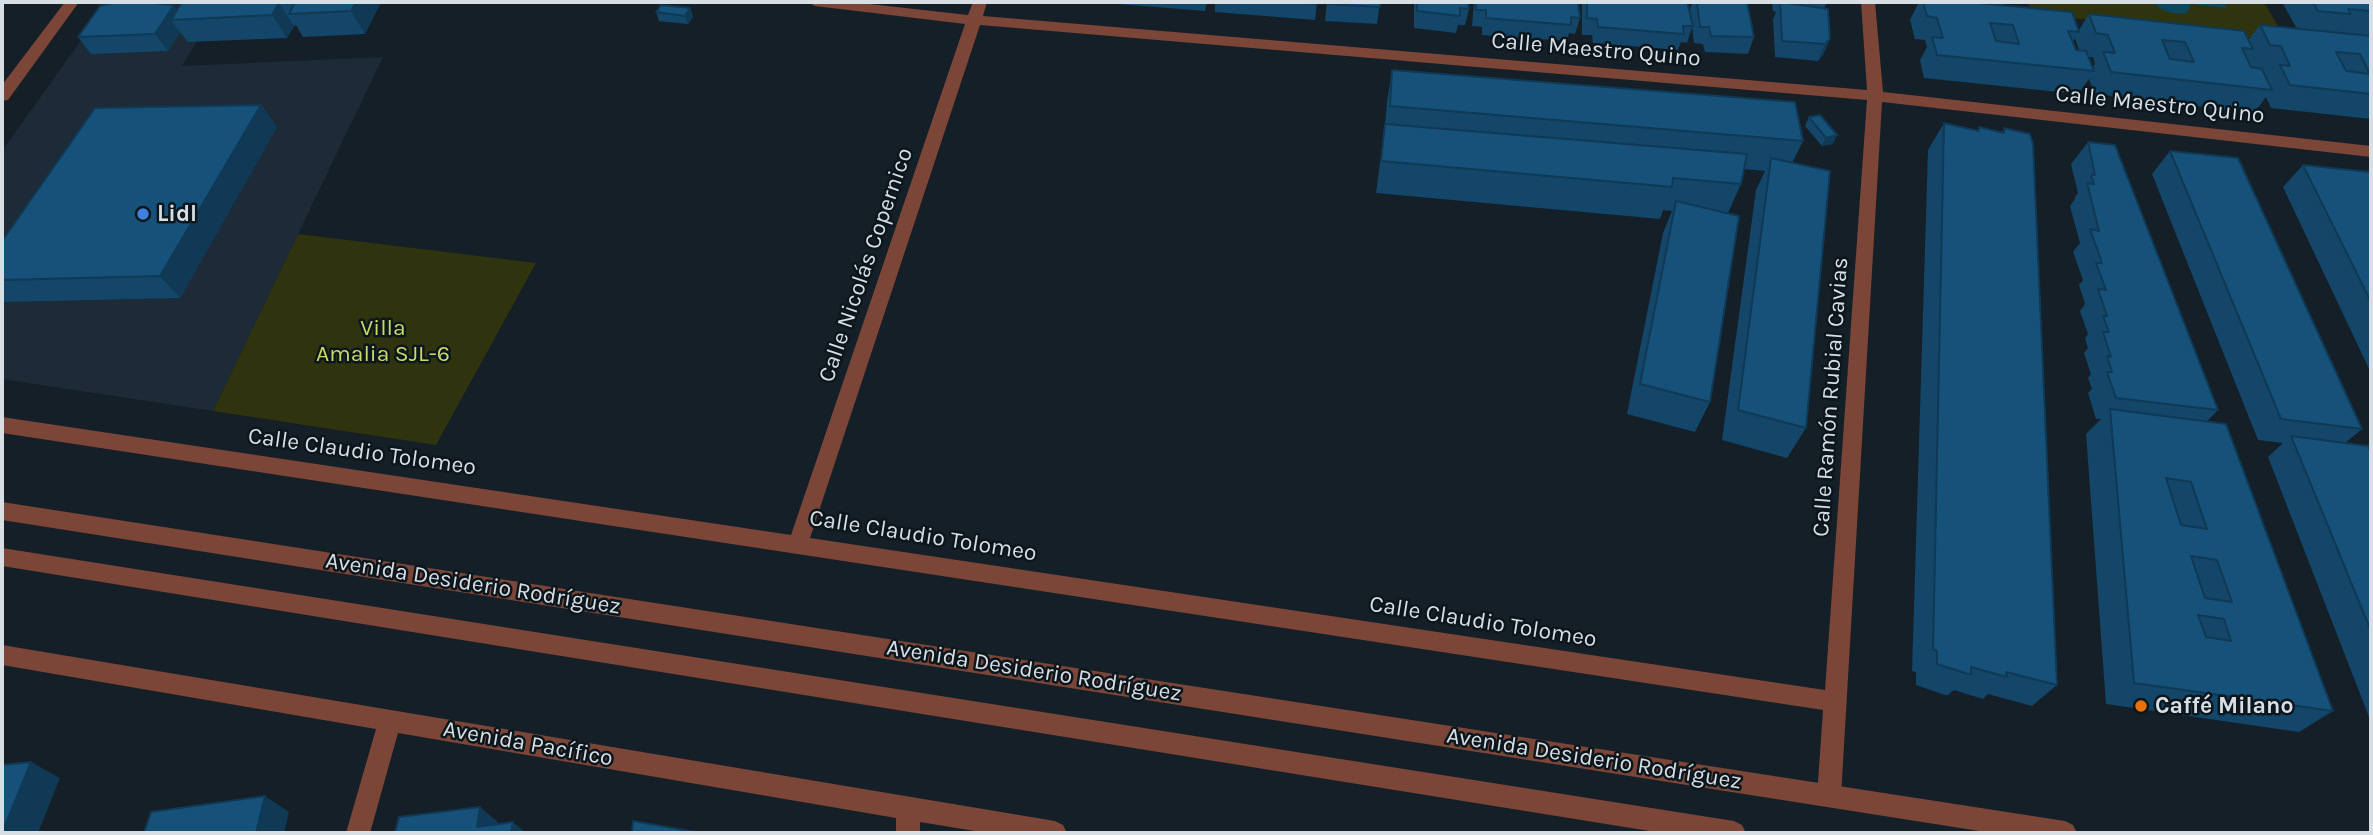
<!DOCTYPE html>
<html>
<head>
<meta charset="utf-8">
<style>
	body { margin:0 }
	#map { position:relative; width:2373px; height:835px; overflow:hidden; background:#151f27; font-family:Karla,sans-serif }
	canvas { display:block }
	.frame { position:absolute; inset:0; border:4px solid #d8dfe4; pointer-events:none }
</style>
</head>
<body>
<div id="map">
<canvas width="2373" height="835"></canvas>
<div class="frame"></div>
</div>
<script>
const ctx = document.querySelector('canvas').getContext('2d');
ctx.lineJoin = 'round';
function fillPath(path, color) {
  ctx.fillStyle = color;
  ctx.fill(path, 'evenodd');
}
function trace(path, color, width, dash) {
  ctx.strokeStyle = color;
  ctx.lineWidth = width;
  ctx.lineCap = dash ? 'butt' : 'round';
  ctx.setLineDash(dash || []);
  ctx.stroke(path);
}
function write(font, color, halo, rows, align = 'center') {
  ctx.font = font + ' Karla,sans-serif';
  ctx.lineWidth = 5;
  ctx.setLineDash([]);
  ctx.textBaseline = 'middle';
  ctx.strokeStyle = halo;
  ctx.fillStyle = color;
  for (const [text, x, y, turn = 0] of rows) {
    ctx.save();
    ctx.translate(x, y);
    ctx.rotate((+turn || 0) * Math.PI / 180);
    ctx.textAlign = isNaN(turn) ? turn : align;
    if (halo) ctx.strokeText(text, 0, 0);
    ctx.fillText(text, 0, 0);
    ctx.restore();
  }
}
const built = new Path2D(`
	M 152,2 L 221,2 L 182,66 L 383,57 L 213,411 L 2,379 L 2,151 L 95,21 L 120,9 Z`);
const green = new Path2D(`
	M 2027,2 L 2264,2 L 2282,33 L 2274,40 L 2034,14 Z
	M 298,234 L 536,263 L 436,445 L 213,411 Z`);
const water = new Path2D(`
	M 2153,2 L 2224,2 L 2227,8 L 2191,4 L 2187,13 C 2175,15 2161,12 2153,2 Z`);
const minor = new Path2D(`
	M 65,2 L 79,2 L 8,100 L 2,101 L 2,85 Z
	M 808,2 L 852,2 L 968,15 L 973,2 L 987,2 L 983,16 L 1867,90 L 1861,2 L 1875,2 L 1883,92 L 2371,146 L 2371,157 L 1882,102 L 1841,796 L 1837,804 L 1829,807 L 1821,804 L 1817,796 L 1823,710 L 2,433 L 2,417 L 791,535 L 965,24 L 815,6 ZM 980,25 L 1867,100 L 1825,690 L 810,538 Z
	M 2,645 L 1055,821 L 1063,825 L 1067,833 L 987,833 L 920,822 L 920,833 L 896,833 L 896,818 L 398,733 L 370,833 L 346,833 L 376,729 L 2,665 Z`);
const tertiary = new Path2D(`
	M 2,502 L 2065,821 L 2073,825 L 2077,833 L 1992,833 L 2,520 Z
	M 2,548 L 1734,821 L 1742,825 L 1746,833 L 1662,833 L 2,566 Z`);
const wall = new Path2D(`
	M 182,2 L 381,2 L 365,34 L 303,37 L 296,25 L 294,26 L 287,38 L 188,42 L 180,32 L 168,51 L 91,54 L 78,37 L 177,10 Z
	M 1106,2 L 1207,2 L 1205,11 L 1106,3 Z
	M 1215,2 L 1317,2 L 1315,20 L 1215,12 Z
	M 1327,2 L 1380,2 L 1377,24 L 1325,21 Z
	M 1414,2 L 1468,2 L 1469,9 L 1465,25 L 1458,25 L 1456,33 L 1414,28 Z
	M 1474,2 L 1578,2 L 1580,18 L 1575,34 L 1569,33 L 1567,41 L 1482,35 L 1482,27 L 1472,26 Z
	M 1582,2 L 1687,2 L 1692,22 L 1690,8 L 1693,2 L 1747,2 L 1754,37 L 1748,54 L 1705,52 L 1703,44 L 1694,43 L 1692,27 L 1687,43 L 1681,42 L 1678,50 L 1593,43 L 1592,35 L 1582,35 Z
	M 1772,2 L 1827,2 L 1824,8 L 1830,39 L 1823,55 L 1818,61 L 1775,57 L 1773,19 L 1776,12 L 1773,11 Z
	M 1919,2 L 1968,2 L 1984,3 L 1974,2 L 2006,2 L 2004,5 L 2079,30 L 2089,14 L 2248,40 L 2260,25 L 2297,29 L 2282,2 L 2371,2 L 2371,119 L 2271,108 L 2266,97 L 2254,113 L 2095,94 L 2089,79 L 2078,94 L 1924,78 L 1920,60 L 1927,47 L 1925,40 L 1915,39 L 1910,20 ZM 2336,32 L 2361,35 L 2336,33 ZM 2075,38 L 2079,50 L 2076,50 L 2073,42 ZM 2088,57 L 2093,57 L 2095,64 L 2092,68 Z
	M 690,8 L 693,17 L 688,24 L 659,21 L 656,12 Z
	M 1392,70 L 1803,141 L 1792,163 L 1806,428 L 1787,458 L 1722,440 L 1756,190 L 1765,171 L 1744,169 L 1741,184 L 1728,213 L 1710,402 L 1695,432 L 1627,414 L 1663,233 L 1672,211 L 1663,210 L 1660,219 L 1376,193 L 1385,125 L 1387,102 Z
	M 261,105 L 277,127 L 180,298 L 2,302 L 2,241 Z
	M 1809,117 L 1833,144 L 1822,146 L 1805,126 Z
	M 1944,123 L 1977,131 L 1979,127 L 2002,132 L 2004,128 L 2057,685 L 2032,706 L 1988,694 L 1983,699 L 1954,690 L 1948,695 L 1945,695 L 1916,685 L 1916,672 L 1912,671 L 1928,150 Z
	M 2088,142 L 2218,410 L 2207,421 L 2333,711 L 2299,732 L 2106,704 L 2086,434 L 2101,419 L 2096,419 L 2088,393 L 2092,389 L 2088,378 L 2091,374 L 2084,353 L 2088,348 L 2085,338 L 2088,334 L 2080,311 L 2085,304 L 2079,285 L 2083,280 L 2073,252 L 2080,243 L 2070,206 L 2075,199 L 2075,197 L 2078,193 L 2071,164 Z
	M 2170,151 L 2362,429 L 2345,443 L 2371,453 L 2371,722 L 2268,457 L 2283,443 L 2258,440 L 2152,174 Z
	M 2303,165 L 2371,174 L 2371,373 L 2283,187 Z`);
const shadedWall = new Path2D(`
	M 356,2 L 381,2 L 365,34 L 351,11 Z
	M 279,3 L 294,26 L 287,38 L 272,15 Z
	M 174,5 L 184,19 L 171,20 L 180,32 L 168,51 L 155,34 Z
	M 690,8 L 693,17 L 688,24 L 685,16 Z
	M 1830,39 L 1823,55 L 1818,61 L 1825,44 Z
	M 261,105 L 277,127 L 180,298 L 160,276 Z
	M 1837,135 L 1833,144 L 1822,146 L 1826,138 Z
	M 31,762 L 60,778 L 38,833 L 2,833 Z
	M 265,796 L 289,812 L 284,833 L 256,833 Z
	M 480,807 L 498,822 L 496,833 L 477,827 Z
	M 513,822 L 526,833 L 511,833 Z`);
const building = new Path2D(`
	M 117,2 L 142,2 L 174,5 L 155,34 L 78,37 L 100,6 Z
	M 182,2 L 356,2 L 351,11 L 289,14 L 295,2 L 279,3 L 272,15 L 171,20 Z
	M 1293,2 L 1317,2 L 1317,4 Z
	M 1327,2 L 1380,2 L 1380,7 L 1327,4 Z
	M 1417,2 L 1468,2 L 1469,9 L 1460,8 L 1460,16 L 1417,11 Z
	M 1476,2 L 1578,2 L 1580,18 L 1571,17 L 1571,25 L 1486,18 L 1486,10 L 1476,10 Z
	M 1587,2 L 1687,2 L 1693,26 L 1683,26 L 1684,34 L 1598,27 L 1597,19 L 1587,18 Z
	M 1697,2 L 1747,2 L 1754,37 L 1711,36 L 1709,27 L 1700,27 Z
	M 1780,2 L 1828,9 L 1830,39 L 1825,44 L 1782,41 Z
	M 1923,2 L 1968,2 L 2072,12 L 2079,32 L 2068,31 L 2076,50 L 2086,51 L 2094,71 L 1937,55 L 1932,37 L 1943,38 L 1937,18 L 1927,16 ZM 1990,23 L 2013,25 L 2019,44 L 1996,41 Z
	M 2313,2 L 2371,2 L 2371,11 L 2348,9 L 2351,14 L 2318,11 Z
	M 661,5 L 690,8 L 685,16 L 656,12 Z
	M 2089,14 L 2244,31 L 2253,49 L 2242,48 L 2251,67 L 2262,69 L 2272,90 L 2111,72 L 2103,52 L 2115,53 L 2108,35 L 2096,33 ZM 2162,40 L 2185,42 L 2194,62 L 2170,59 Z
	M 2260,25 L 2371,36 L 2371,94 L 2290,85 L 2280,65 L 2290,66 L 2281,46 L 2270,45 ZM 2336,52 L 2360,54 L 2370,74 L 2346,71 Z
	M 1392,70 L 1795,102 L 1803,141 L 1390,106 Z
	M 261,105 L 160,276 L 2,280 L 2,241 L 95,108 Z
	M 1820,115 L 1837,135 L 1826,138 L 1809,117 Z
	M 1944,123 L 1979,131 L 1979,127 L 2004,133 L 2004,128 L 2030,134 L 2033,144 L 2057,685 L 2006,672 L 2007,677 L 1971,667 L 1971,674 L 1968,674 L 1937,664 L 1937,651 L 1933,649 Z
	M 1385,124 L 1747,154 L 1741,184 L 1673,178 L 1672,187 L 1381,161 Z
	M 2088,142 L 2115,145 L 2218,410 L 2116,398 L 2107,372 L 2112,372 L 2107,356 L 2111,357 L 2103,332 L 2109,332 L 2103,316 L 2107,316 L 2098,289 L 2106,290 L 2096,263 L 2102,263 L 2090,229 L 2099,231 L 2087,183 L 2094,184 L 2091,175 L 2095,175 Z
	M 2170,151 L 2238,158 L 2362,429 L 2281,419 Z
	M 1771,158 L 1830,171 L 1806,428 L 1738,410 Z
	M 2303,165 L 2370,172 L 2371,174 L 2371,302 Z
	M 1676,201 L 1739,216 L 1710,402 L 1640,384 Z
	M 2110,409 L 2226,424 L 2333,711 L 2134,683 ZM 2166,478 L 2191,482 L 2207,529 L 2181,525 ZM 2191,556 L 2217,560 L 2232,602 L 2205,598 ZM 2198,615 L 2224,619 L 2231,641 L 2206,637 Z
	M 2291,436 L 2368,446 L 2371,453 L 2371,631 Z
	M 31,762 L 2,833 L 2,765 Z
	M 265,796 L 256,833 L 259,833 L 144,833 L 151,812 Z
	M 480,807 L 477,827 L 513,822 L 511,833 L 395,833 L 399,817 Z
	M 633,821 L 701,833 L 632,833 Z`);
const markers = [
	[143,214,7,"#3f7fe0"],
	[2141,706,7,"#e8710a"]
];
const streetNames = [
	["Calle Maestro Quino",1596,50,5],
	["Calle Maestro Quino",2160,105,6],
	["Calle Nicolás Copernico",866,265,-71],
	["Calle Ramón Rubial Cavias",1831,397,-86],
	["Calle Claudio Tolomeo",362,452,8],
	["Calle Claudio Tolomeo",923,536,9],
	["Avenida Desiderio Rodríguez",473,584,9],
	["Calle Claudio Tolomeo",1483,622,9],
	["Avenida Desiderio Rodríguez",1034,671,9],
	["Avenida Pacífico",528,744,10],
	["Avenida Desiderio Rodríguez",1594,759,9]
];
const poiNames = [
	["Lidl",157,214],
	["Caffé Milano",2155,706]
];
const parkNames = [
	["Villa",383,328],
	["Amalia SJL-6",383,354]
];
fillPath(built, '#1c2b37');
fillPath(green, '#2f330e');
fillPath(water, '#0c465c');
fillPath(minor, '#7b4538');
fillPath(tertiary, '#7b4538');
fillPath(wall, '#134669');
fillPath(shadedWall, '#0f3955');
fillPath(building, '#16517a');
trace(building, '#0f3955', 2);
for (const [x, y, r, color] of markers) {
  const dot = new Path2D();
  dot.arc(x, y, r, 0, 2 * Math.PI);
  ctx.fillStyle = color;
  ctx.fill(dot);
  trace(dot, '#0c161d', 2.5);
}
write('23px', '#d8dfe4', '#0c161d', streetNames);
write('bold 23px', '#d8dfe4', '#0c161d', poiNames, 'left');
write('23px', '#cbda65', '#0c161d', parkNames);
</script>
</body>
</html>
